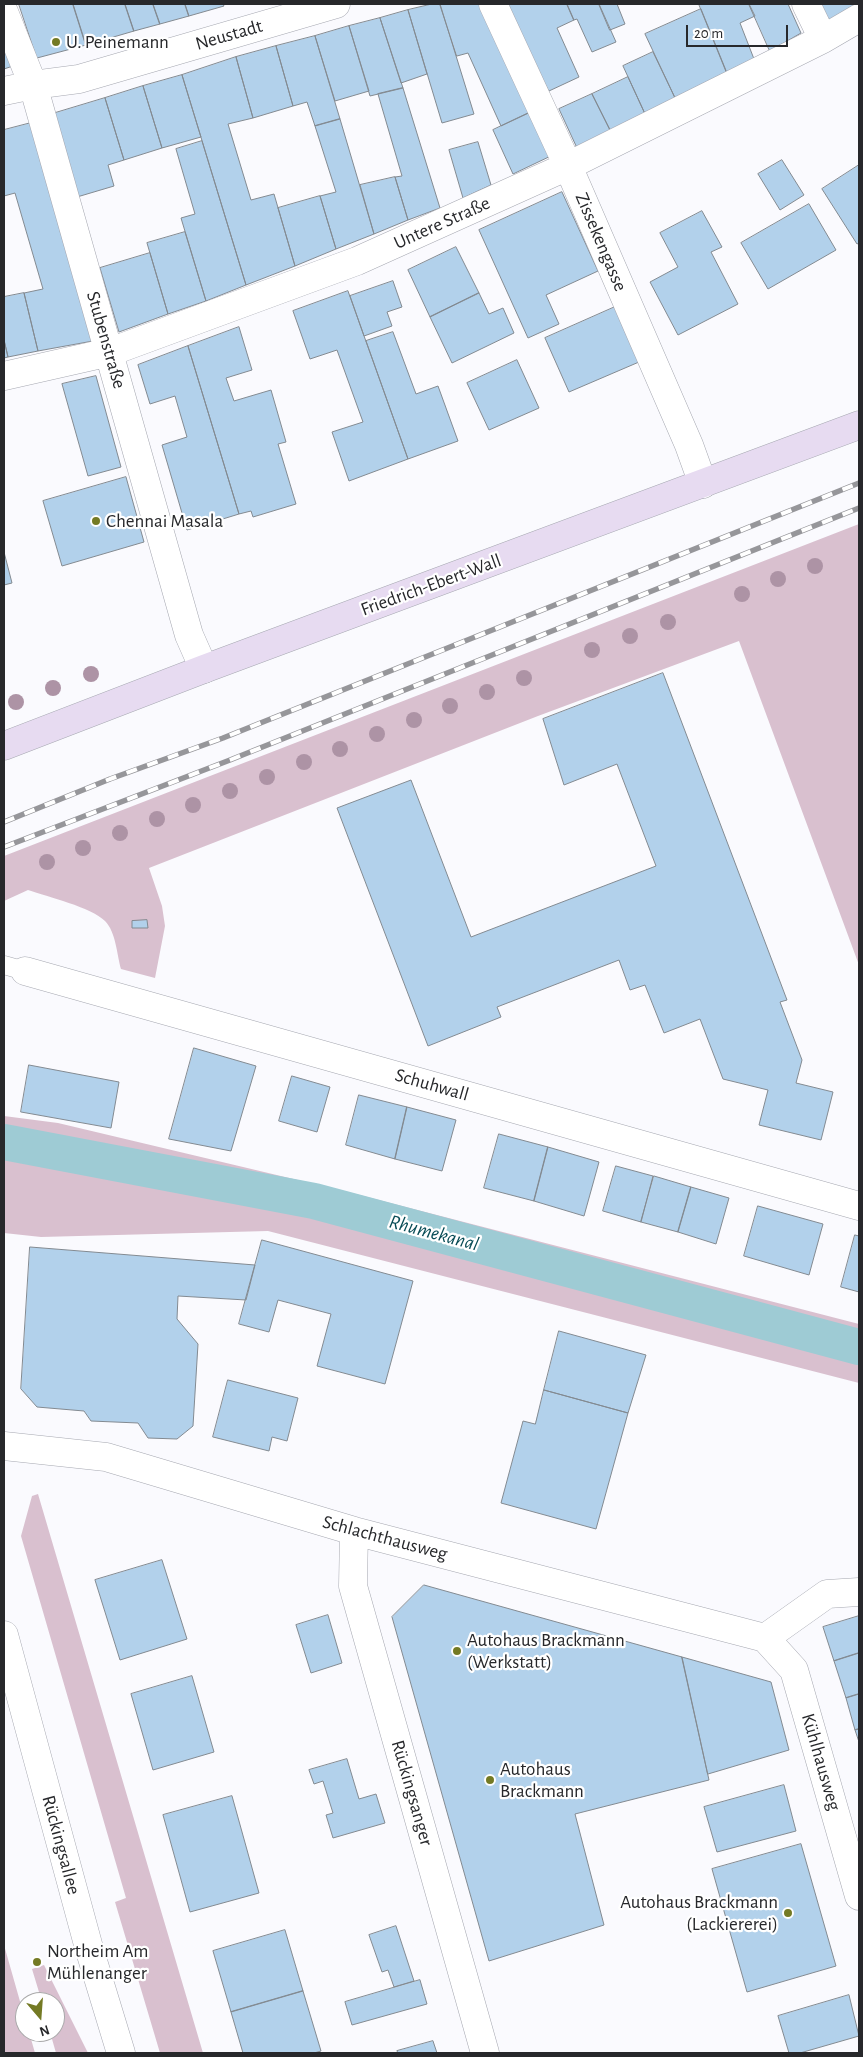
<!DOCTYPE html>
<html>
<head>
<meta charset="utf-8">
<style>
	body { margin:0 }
	#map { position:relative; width:863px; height:2057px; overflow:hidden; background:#fafafe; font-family:"Alegreya Sans",sans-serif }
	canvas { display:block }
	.frame { position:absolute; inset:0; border:5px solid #27282b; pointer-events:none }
	.north { position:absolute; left:15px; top:1992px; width:50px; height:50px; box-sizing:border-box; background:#fff; border:1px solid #a9a9aa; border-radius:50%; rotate:162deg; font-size:14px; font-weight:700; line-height:20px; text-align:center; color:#27282b }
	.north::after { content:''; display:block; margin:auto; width:18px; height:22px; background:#747a24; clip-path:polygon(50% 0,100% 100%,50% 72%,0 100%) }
	.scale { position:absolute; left:686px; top:25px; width:102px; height:22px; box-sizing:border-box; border:2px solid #27282b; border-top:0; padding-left:6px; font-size:15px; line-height:18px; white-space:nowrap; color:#27282b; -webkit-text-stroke:4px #fff; paint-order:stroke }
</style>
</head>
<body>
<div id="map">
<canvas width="863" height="2057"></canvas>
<div class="frame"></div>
<div class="north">N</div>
<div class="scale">20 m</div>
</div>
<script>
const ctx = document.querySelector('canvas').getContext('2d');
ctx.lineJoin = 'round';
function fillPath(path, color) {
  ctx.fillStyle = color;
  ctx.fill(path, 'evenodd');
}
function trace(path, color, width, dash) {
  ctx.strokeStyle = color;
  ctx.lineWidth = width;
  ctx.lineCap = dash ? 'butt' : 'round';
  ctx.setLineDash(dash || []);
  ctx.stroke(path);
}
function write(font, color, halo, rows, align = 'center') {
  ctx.font = font + ' "Alegreya Sans",sans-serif';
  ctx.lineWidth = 4.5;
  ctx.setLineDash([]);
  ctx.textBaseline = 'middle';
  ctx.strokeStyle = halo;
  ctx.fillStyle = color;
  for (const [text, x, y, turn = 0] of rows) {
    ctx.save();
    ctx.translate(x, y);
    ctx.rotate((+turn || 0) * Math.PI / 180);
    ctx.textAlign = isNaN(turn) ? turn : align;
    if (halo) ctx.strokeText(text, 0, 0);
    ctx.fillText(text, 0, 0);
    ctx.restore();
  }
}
const green = new Path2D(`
	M 859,524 L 859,965 L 739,641 L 538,716 L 149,868 L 162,906 L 165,926 L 155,978 L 121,969 C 117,955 116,932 105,921 C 91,907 48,897 28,890 L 4,901 L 4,856 Z
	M 4,1116 L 58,1123 L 344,1191 L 859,1324 L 859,1383 L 268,1231 L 41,1237 L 4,1233 Z
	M 38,1494 L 203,2053 L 160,2053 L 115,1902 L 126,1898 L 21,1536 L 32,1496 Z
	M 4,1945 L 25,2019 L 25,2032 L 29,2032 L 35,2053 L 4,2053 Z
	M 44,1965 L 88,2053 L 56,2053 L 50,2032 L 55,2032 L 55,2002 L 42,2002 L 32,1969 Z`);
const canal = new Path2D(`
	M 4,1142 L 314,1201 L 859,1347`);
const building = new Path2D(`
	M 19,4 L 73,4 L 86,45 L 37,58 Z
	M 73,4 L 125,4 L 134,31 L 86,45 Z
	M 125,4 L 153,4 L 160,24 L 134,31 Z
	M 153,4 L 185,4 L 189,16 L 160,24 Z
	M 185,4 L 223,4 L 224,6 L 189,16 Z
	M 432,4 L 440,4 L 474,114 L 442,123 L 408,10 Z
	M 440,4 L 486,4 L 535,110 L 501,126 L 468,53 L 457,56 Z
	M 507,4 L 567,4 L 574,20 L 557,28 L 579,77 L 549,91 Z
	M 567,4 L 599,4 L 616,42 L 592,52 L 577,19 L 574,20 Z
	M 599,4 L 617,4 L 625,24 L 610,30 Z
	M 699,4 L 749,4 L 755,16 L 740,23 L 754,59 L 727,73 Z
	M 749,4 L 788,4 L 801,33 L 770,51 Z
	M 817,4 L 859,4 L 859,5 L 827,25 Z
	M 701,9 L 727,73 L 676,100 L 645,34 Z
	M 408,10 L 427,74 L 401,83 L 380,18 Z
	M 380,18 L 403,88 L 370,96 L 349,26 Z
	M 349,26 L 369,91 L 335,101 L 315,36 Z
	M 315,36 L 340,119 L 315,126 L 307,102 L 293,106 L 276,46 Z
	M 4,42 L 13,66 L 4,69 Z
	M 276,46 L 293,106 L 253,118 L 236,57 Z
	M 653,52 L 676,100 L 646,116 L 623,66 Z
	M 236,57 L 253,118 L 228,124 L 251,200 L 274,194 L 295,266 L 246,285 L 182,75 Z
	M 182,75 L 201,137 L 162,148 L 143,86 Z
	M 628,77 L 646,116 L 611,132 L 592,94 Z
	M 143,86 L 162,148 L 124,160 L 105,98 Z
	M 403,88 L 440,208 L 408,220 L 395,177 L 402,176 L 378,94 Z
	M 592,94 L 611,132 L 577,148 L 559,109 Z
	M 105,98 L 124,160 L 108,165 L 114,186 L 77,197 L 52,114 Z
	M 535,110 L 555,154 L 513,174 L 493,130 Z
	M 340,119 L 374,234 L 336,249 L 320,196 L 336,192 L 315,126 Z
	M 31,123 L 93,341 L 38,351 L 24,293 L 43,289 L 15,193 L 4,196 L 4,130 Z
	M 202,141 L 246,285 L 206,301 L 181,218 L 195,214 L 176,149 Z
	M 478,142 L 491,185 L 463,198 L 449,150 Z
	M 782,160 L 804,195 L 780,210 L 758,174 Z
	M 859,165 L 859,243 L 857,244 L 822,189 Z
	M 395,177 L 408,220 L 374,234 L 360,185 Z
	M 562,192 L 598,271 L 546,295 L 559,324 L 528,338 L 479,230 Z
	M 320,196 L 336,249 L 295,266 L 278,208 Z
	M 809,204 L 836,250 L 768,289 L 741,243 Z
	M 702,211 L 722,247 L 711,252 L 738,304 L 678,335 L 650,282 L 678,267 L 660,233 Z
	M 185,232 L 206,301 L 168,314 L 147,243 Z
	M 456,247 L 479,293 L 430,317 L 408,270 Z
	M 150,253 L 168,314 L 119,332 L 100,268 Z
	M 393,281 L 402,307 L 387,312 L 392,326 L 364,336 L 350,296 Z
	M 348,291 L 408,459 L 349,481 L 332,432 L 363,422 L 337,350 L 310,359 L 293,311 Z
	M 24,293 L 38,351 L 8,357 L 4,340 L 4,297 Z
	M 479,293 L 489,314 L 503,308 L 514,333 L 452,363 L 430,317 Z
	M 615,307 L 639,362 L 569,392 L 545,338 Z
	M 239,327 L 252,370 L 226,378 L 234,401 L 271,390 L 286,442 L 278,444 L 296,504 L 253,517 L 251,511 L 239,514 L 188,346 Z
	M 393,332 L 416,394 L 438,386 L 458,441 L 408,459 L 366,341 Z
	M 4,340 L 8,357 L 4,358 Z
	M 188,346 L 239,514 L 187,530 L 162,445 L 187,437 L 175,396 L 150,404 L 138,365 Z
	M 517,360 L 539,408 L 489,430 L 467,383 Z
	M 96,376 L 121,467 L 88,476 L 62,384 Z
	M 126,477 L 144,542 L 62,566 L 43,501 Z
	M 4,552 L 12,583 L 4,585 Z
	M 663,673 L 787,1000 L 780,1002 L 802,1060 L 796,1083 L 833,1092 L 821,1140 L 759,1125 L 768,1090 L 723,1079 L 700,1019 L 664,1033 L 645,985 L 630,990 L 619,960 L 497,1007 L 501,1017 L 428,1046 L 337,808 L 411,780 L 471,937 L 656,866 L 617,764 L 564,785 L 543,719 Z
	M 147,920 L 148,928 L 132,928 L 132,921 Z
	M 194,1048 L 256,1066 L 231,1151 L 169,1139 Z
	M 29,1065 L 119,1082 L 111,1128 L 21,1112 Z
	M 292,1076 L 330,1087 L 317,1132 L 279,1121 Z
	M 359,1095 L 407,1107 L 395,1159 L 346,1145 Z
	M 407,1107 L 456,1120 L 442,1171 L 395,1159 Z
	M 499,1134 L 548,1147 L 534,1201 L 484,1188 Z
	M 548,1147 L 599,1162 L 584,1216 L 534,1201 Z
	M 616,1166 L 653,1176 L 641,1222 L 603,1211 Z
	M 654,1176 L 691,1187 L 678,1232 L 641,1222 Z
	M 691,1187 L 729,1198 L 716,1244 L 678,1232 Z
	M 758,1206 L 823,1224 L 809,1275 L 744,1256 Z
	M 855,1235 L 859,1236 L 859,1292 L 841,1287 Z
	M 262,1240 L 413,1281 L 385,1384 L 317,1366 L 331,1314 L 278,1300 L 269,1332 L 239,1324 Z
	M 30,1247 L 255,1265 L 246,1300 L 178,1296 L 177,1319 L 198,1344 L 193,1426 L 177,1439 L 148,1438 L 138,1423 L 91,1421 L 84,1411 L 37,1407 L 21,1389 Z
	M 559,1331 L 646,1355 L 628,1413 L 544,1390 Z
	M 228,1380 L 298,1398 L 287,1441 L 272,1437 L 269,1451 L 213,1437 Z
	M 544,1390 L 628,1413 L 596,1529 L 501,1503 L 523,1421 L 535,1424 Z
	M 162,1560 L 187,1639 L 120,1660 L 95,1580 Z
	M 424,1585 L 682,1657 L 709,1780 L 575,1814 L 604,1925 L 489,1961 L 392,1617 Z
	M 328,1615 L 342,1663 L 311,1673 L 296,1625 Z
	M 859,1616 L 859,1653 L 834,1661 L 823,1627 Z
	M 859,1653 L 859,1694 L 846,1698 L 834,1661 Z
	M 682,1657 L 771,1682 L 789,1750 L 708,1774 Z
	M 192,1676 L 214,1752 L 153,1770 L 131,1694 Z
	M 859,1694 L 859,1729 L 855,1730 L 846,1698 Z
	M 859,1729 L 859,1742 L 855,1730 Z
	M 347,1759 L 359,1799 L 376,1794 L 385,1823 L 333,1838 L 326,1815 L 333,1813 L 323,1781 L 314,1784 L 309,1770 Z
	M 784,1785 L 796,1831 L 717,1852 L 704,1807 Z
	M 232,1796 L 259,1893 L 190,1912 L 163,1815 Z
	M 801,1844 L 836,1966 L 747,1992 L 712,1869 Z
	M 396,1926 L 414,1981 L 394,1987 L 388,1970 L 382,1972 L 369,1935 Z
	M 285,1930 L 303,1991 L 231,2012 L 213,1951 Z
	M 420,1980 L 427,2004 L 352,2025 L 345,2002 Z
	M 303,1991 L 321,2051 L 314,2053 L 243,2053 L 231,2012 Z
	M 849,1995 L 859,2036 L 800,2053 L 789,2053 L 778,2016 Z
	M 433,2041 L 437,2053 L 398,2053 L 397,2051 Z`);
const service = new Path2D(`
	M 4,965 L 25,971`);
const minor = new Path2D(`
	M 493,4 L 568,166 L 689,445 L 703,484
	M 806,4 L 823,39
	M 4,12 L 33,85 L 189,635 L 204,669
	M 4,91 L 33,85 L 79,79 L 336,4
	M 4,376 L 110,352 L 357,261 L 568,166 L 823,39 L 859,18
	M 25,971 C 304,1047 581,1129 859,1206
	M 4,1446 L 106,1457 L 354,1531 L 765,1638
	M 354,1531 L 353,1586 L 485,2053
	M 765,1638 L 794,1670 L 859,1896
	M 765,1638 L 827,1594 L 859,1592`);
const tertiary = new Path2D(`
	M 4,1635 L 89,1948 L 121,2053`);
const secondary = new Path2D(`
	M 4,746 L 204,669 L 859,425`);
const rail = new Path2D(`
	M 4,822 L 110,779 L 223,738 L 859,483
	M 4,847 L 230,760 L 859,508`);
const trees = [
	[815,566],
	[778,579],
	[742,594],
	[668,622],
	[630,636],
	[592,650],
	[91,674],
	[524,678],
	[53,688],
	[487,692],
	[16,702],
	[450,706],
	[414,720],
	[377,734],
	[340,749],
	[304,762],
	[267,777],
	[230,791],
	[193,805],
	[157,819],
	[120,833],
	[83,848],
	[47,862]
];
const markers = [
	[56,42,5,"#747a24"],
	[96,521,5,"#747a24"],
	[457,1651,5,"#747a24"],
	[490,1780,5,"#747a24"],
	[788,1913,5,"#747a24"],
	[37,1962,5,"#747a24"]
];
const streetNames = [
	["Neustadt",229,35,-16],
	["Untere Straße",442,223,-24],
	["Zissekengasse",601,242,67],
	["Stubenstraße",106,340,74],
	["Friedrich-Ebert-Wall",431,585,-20],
	["Schuhwall",432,1085,16],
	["Schlachthausweg",385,1538,15],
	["Kühlhausweg",821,1762,74],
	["Rückingsanger",412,1793,74],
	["Rückingsallee",61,1845,75]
];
const poiNames = [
	["U. Peinemann",66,42],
	["Chennai Masala",106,521],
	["Autohaus Brackmann",467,1640],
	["(Werkstatt)",467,1662],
	["Autohaus",500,1769],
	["Brackmann",500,1791],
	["Autohaus Brackmann",778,1902,"right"],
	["(Lackiererei)",778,1924,"right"],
	["Northeim Am",47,1951],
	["Mühlenanger",47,1973]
];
const waterNames = [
	["Rhumekanal",434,1233,15]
];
fillPath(green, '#d9c0cf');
trace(canal, '#9ecbd4', 36);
fillPath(building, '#b2d1eb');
trace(building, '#838a91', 1);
trace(service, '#a6a8b1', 19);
trace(minor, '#a6a8b1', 29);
trace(tertiary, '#a6a8b1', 29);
trace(secondary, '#a6a8b1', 29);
trace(service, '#fff', 18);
trace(minor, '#fff', 28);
trace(tertiary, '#fff', 28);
trace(secondary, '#e7dbf1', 28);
trace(rail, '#96969a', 5.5);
trace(rail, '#fff', 4, [11]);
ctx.fillStyle = '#ad93a5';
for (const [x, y] of trees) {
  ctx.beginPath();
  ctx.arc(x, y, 8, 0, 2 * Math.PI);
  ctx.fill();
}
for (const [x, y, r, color] of markers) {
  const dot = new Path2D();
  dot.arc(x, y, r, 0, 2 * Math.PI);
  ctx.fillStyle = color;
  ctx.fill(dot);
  trace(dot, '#fff', 2);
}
write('19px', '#27282b', '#fff', streetNames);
write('19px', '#27282b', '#fff', poiNames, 'left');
write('italic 20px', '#084c56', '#fff', waterNames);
</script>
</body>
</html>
